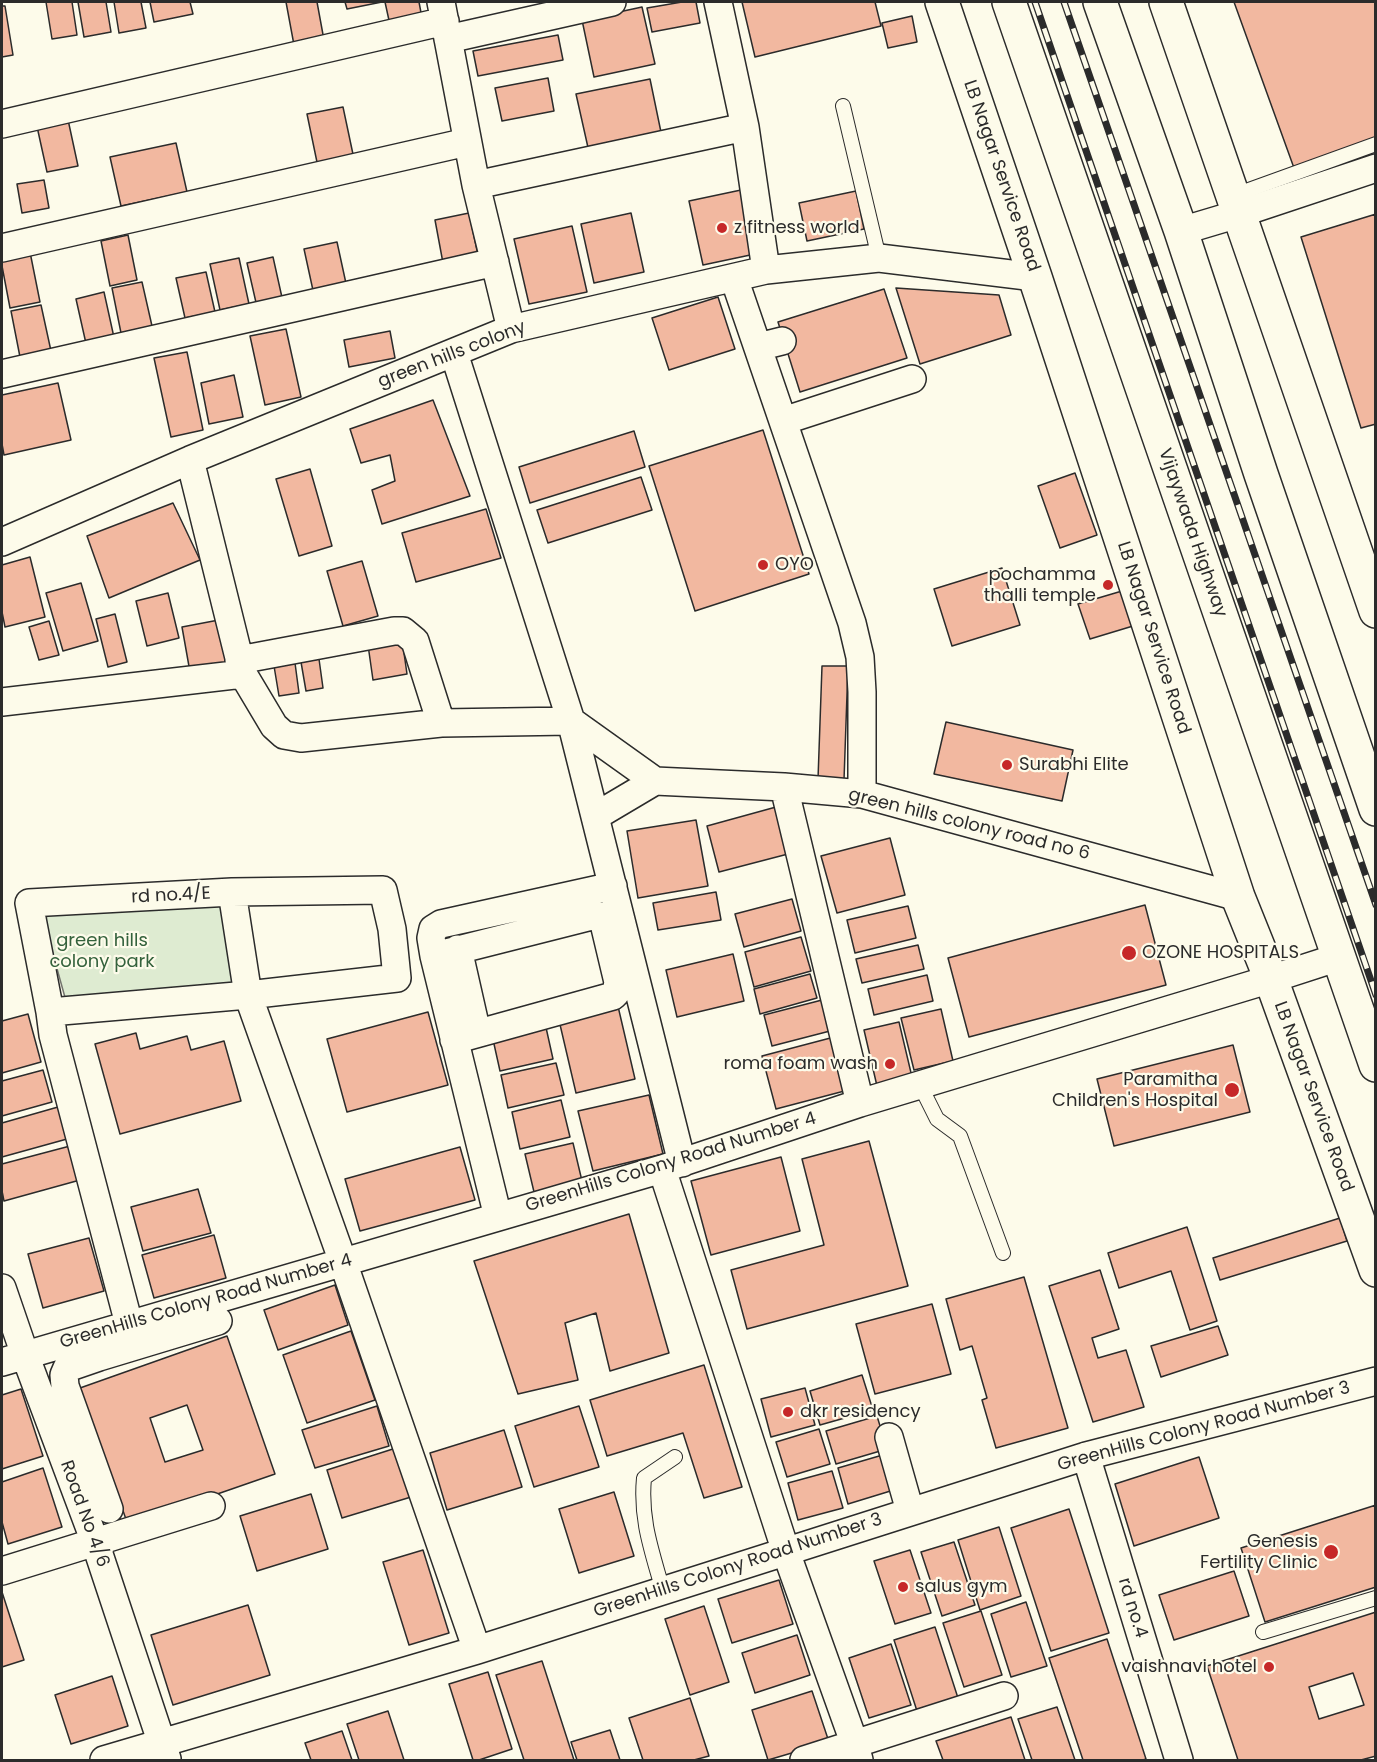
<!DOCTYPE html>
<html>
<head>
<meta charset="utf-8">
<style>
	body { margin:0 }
	#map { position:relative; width:1377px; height:1762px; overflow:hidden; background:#fdfbea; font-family:Poppins,sans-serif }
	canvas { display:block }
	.frame { position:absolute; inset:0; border:3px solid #2b2b2b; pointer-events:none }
</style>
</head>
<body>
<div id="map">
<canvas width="1377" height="1762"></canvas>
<div class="frame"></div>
</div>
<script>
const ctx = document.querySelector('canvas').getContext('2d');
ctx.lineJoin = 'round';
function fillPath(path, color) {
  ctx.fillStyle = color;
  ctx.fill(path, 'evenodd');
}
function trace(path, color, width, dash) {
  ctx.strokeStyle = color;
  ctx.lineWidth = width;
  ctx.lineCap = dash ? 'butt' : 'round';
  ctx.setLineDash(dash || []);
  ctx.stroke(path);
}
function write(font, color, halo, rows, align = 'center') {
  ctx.font = font + ' Poppins,sans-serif';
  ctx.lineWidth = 4.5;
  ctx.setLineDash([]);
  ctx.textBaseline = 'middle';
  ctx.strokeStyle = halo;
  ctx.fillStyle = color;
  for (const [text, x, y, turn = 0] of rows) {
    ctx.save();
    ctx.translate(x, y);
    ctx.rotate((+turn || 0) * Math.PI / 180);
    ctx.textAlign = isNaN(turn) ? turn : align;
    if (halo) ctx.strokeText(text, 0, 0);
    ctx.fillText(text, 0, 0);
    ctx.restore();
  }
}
const green = new Path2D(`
	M 223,900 L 236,985 L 66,1001 L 44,922 L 51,909 Z`);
const building = new Path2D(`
	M 46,2 L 72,2 L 77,35 L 52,39 Z
	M 78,2 L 106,2 L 111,32 L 84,37 Z
	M 114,2 L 141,2 L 146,28 L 119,33 Z
	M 150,2 L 190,2 L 193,14 L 154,22 Z
	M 286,2 L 317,2 L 324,40 L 294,45 Z
	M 345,2 L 382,2 L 347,9 Z
	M 385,2 L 419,2 L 422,18 L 390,25 Z
	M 682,2 L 696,2 L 700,23 L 652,32 L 647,8 Z
	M 742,2 L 875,2 L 881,26 L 755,57 Z
	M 1234,2 L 1376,2 L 1376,140 L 1294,168 Z
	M 2,6 L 5,6 L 13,55 L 2,57 Z
	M 642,7 L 655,64 L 594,77 L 582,20 Z
	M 912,16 L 917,42 L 888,48 L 882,23 Z
	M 558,35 L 563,60 L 478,76 L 473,51 Z
	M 548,78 L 554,111 L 502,121 L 495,88 Z
	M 650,79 L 662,137 L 589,152 L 576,94 Z
	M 343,107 L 354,159 L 318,167 L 307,114 Z
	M 67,115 L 78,166 L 47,172 L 36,122 Z
	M 176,143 L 187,192 L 121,206 L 110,157 Z
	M 44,180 L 49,208 L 22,213 L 17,184 Z
	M 741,190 L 755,254 L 703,265 L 689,201 Z
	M 856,191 L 864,229 L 807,241 L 799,203 Z
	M 469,213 L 478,255 L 443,263 L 435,220 Z
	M 631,213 L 644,272 L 594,283 L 581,224 Z
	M 1376,214 L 1376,424 L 1361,428 L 1301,237 Z
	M 572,226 L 587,292 L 529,304 L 514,239 Z
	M 128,235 L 137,280 L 110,286 L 101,241 Z
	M 337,242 L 347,288 L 314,295 L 304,249 Z
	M 30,252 L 40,302 L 10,308 L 2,266 L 2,258 Z
	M 273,257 L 283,302 L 257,307 L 247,263 Z
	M 239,258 L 249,304 L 220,310 L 210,264 Z
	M 206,272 L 215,312 L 185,318 L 176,278 Z
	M 142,282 L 152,326 L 121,333 L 112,288 Z
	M 896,288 L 999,295 L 1011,335 L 920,364 Z
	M 884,289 L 907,358 L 800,392 L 778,322 Z
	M 104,292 L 115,342 L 87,348 L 76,299 Z
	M 718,297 L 735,349 L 669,370 L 652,318 Z
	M 41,305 L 51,351 L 20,357 L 11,311 Z
	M 286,329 L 301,397 L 265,405 L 250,336 Z
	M 390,331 L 395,358 L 349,367 L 344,340 Z
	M 187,352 L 203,430 L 171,437 L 154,358 Z
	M 234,375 L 243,417 L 209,424 L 201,383 Z
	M 58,383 L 71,440 L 4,455 L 2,444 L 2,395 Z
	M 433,400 L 470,496 L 382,524 L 372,490 L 395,481 L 390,455 L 361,463 L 350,429 Z
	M 763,430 L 809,574 L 695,611 L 649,466 Z
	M 634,431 L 645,467 L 530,503 L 519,467 Z
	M 310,469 L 332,546 L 299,556 L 276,479 Z
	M 1075,473 L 1097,535 L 1060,548 L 1038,486 Z
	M 641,477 L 652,510 L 548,543 L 537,510 Z
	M 173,503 L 200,560 L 109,598 L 87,536 Z
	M 486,509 L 501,558 L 416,582 L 402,533 Z
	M 30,557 L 45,617 L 5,627 L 2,612 L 2,565 Z
	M 362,561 L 378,616 L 343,626 L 327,571 Z
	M 1002,568 L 1020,625 L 952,646 L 934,589 Z
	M 81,583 L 98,641 L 63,651 L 46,593 Z
	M 1122,591 L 1133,626 L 1090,639 L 1078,604 Z
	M 168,593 L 179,638 L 147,646 L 136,601 Z
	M 115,614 L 127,662 L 108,667 L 96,619 Z
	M 224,619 L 232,665 L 190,672 L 182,627 Z
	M 49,621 L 59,655 L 39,660 L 29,627 Z
	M 402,639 L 407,674 L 373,680 L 368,645 Z
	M 319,659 L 323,688 L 306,691 L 301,662 Z
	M 295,663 L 299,693 L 279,696 L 274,666 Z
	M 822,666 L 848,666 L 844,780 L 818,779 Z
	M 946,722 L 1073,750 L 1062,801 L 934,774 Z
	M 776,807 L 788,854 L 719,872 L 707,826 Z
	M 696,820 L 708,886 L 638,898 L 627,831 Z
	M 890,838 L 905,895 L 837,913 L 821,856 Z
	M 716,892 L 721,920 L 658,930 L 653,903 Z
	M 792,899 L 801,931 L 744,947 L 735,914 Z
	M 1145,905 L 1166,985 L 969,1037 L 948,958 Z
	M 908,906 L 916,938 L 855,953 L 847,920 Z
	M 801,937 L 811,971 L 754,987 L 745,952 Z
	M 918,945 L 924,969 L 862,983 L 856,959 Z
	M 733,954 L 744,1001 L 677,1017 L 666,970 Z
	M 810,974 L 817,998 L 760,1014 L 754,989 Z
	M 927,975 L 933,1001 L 874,1015 L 868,989 Z
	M 822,1000 L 830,1031 L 772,1046 L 764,1015 Z
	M 617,1002 L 635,1079 L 576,1093 L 558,1016 Z
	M 941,1009 L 953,1061 L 914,1070 L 901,1018 Z
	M 428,1012 L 448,1085 L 347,1112 L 327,1039 Z
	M 28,1014 L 41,1062 L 2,1073 L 2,1021 Z
	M 899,1022 L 912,1077 L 877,1086 L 864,1030 Z
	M 545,1023 L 553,1059 L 500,1071 L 492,1035 Z
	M 136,1033 L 140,1049 L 187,1036 L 191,1050 L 224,1041 L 241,1101 L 120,1134 L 95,1044 Z
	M 838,1036 L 852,1089 L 776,1109 L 762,1056 Z
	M 1233,1045 L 1250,1112 L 1114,1146 L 1097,1079 Z
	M 556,1063 L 564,1095 L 508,1108 L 501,1075 Z
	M 43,1070 L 52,1102 L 2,1116 L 2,1081 Z
	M 649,1095 L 663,1154 L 593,1171 L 578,1111 Z
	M 561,1100 L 570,1137 L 520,1149 L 512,1112 Z
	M 58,1107 L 67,1139 L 2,1157 L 2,1123 Z
	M 869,1141 L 908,1286 L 747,1329 L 731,1270 L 824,1245 L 802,1159 Z
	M 573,1143 L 582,1181 L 534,1192 L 525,1154 Z
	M 70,1146 L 80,1180 L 4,1201 L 2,1191 L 2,1164 Z
	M 460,1147 L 475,1200 L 360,1231 L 345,1179 Z
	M 781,1157 L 800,1231 L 711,1255 L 691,1181 Z
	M 198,1189 L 211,1233 L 143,1251 L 131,1207 Z
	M 629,1214 L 669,1353 L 610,1371 L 596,1313 L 565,1323 L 578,1380 L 518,1394 L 474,1261 Z
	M 1340,1218 L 1347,1241 L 1220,1280 L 1213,1258 Z
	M 1187,1227 L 1217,1321 L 1190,1330 L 1171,1271 L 1119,1288 L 1108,1253 Z
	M 214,1235 L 226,1278 L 154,1298 L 142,1255 Z
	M 89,1238 L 104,1291 L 43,1308 L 28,1254 Z
	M 1100,1270 L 1119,1329 L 1092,1338 L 1098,1358 L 1126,1350 L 1144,1407 L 1093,1422 L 1049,1286 Z
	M 1024,1277 L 1068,1428 L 996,1448 L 982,1400 L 987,1398 L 972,1346 L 960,1350 L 946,1299 Z
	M 335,1285 L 348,1325 L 278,1350 L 264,1310 Z
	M 932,1304 L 951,1374 L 875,1394 L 856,1324 Z
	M 1218,1326 L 1228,1355 L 1161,1377 L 1151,1346 Z
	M 351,1331 L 375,1400 L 307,1423 L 283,1355 Z
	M 227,1336 L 275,1474 L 128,1525 L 80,1388 ZM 187,1405 L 203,1450 L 165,1462 L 150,1418 Z
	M 704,1365 L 742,1487 L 704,1498 L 683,1433 L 607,1456 L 590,1400 Z
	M 862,1375 L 873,1410 L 820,1425 L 810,1391 Z
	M 805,1388 L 815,1425 L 771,1437 L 761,1399 Z
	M 21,1389 L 43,1456 L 2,1469 L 2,1395 Z
	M 377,1406 L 389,1446 L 315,1468 L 302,1430 Z
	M 579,1406 L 599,1467 L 534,1487 L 515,1426 Z
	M 877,1416 L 887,1449 L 836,1464 L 826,1431 Z
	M 819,1429 L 830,1464 L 787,1477 L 776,1442 Z
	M 504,1430 L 522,1487 L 447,1510 L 430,1453 Z
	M 396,1448 L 411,1497 L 342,1518 L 327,1470 Z
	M 886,1454 L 897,1489 L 848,1504 L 838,1468 Z
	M 1199,1457 L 1219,1518 L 1134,1546 L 1115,1484 Z
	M 43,1468 L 62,1527 L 8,1544 L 2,1522 L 2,1482 Z
	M 832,1471 L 843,1508 L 798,1520 L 788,1483 Z
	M 614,1492 L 634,1556 L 579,1573 L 559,1509 Z
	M 311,1494 L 328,1549 L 257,1571 L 240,1516 Z
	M 1376,1505 L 1376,1587 L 1265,1622 L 1241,1548 Z
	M 1069,1509 L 1109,1633 L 1051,1651 L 1011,1528 Z
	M 999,1527 L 1021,1596 L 980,1610 L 958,1540 Z
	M 954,1542 L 975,1605 L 942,1616 L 921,1552 Z
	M 423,1550 L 449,1633 L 409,1645 L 383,1562 Z
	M 910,1550 L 931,1613 L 895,1624 L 874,1561 Z
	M 1234,1571 L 1249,1616 L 1174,1640 L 1159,1595 Z
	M 779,1580 L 793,1624 L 732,1643 L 718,1599 Z
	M 2,1592 L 24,1660 L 2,1667 Z
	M 1026,1602 L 1047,1666 L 1011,1677 L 991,1614 Z
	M 248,1605 L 270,1675 L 173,1705 L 151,1635 Z
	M 704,1606 L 729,1682 L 690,1695 L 665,1619 Z
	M 981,1611 L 1002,1675 L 964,1687 L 943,1623 Z
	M 1376,1612 L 1376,1756 L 1361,1760 L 1238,1760 L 1207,1666 ZM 1353,1673 L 1364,1705 L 1319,1719 L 1309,1687 Z
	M 935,1627 L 958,1698 L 917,1711 L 894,1640 Z
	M 797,1635 L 810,1675 L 755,1693 L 742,1653 Z
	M 1107,1639 L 1146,1759 L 1143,1760 L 1083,1760 L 1049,1658 Z
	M 891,1644 L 911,1705 L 869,1718 L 849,1658 Z
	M 542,1661 L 574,1760 L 524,1760 L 496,1675 Z
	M 488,1672 L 512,1749 L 479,1760 L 473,1760 L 449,1684 Z
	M 112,1676 L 128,1726 L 71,1744 L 55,1695 Z
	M 812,1691 L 829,1742 L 768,1760 L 752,1710 Z
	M 690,1698 L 709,1756 L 694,1760 L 643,1760 L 629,1718 Z
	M 1057,1707 L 1075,1760 L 1032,1760 L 1018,1719 Z
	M 388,1711 L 404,1760 L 359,1760 L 347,1724 Z
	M 1011,1717 L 1025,1760 L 943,1760 L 936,1741 Z
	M 610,1730 L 620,1760 L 577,1760 L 571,1742 Z
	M 342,1731 L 352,1760 L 311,1760 L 305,1743 Z`);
const lane = new Path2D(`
	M 843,106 L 879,258
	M 1232,196 L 1376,144
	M 920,1085 L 937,1119 L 960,1136 L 1003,1253
	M 663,1591 C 652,1551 640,1520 644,1478 L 675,1457
	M 1263,1632 L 1376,1598`);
const street = new Path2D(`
	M 441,2 L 476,185 L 511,329
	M 718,2 L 745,127 L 766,270
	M 448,39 L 612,2
	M 2,124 L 445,21
	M 476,185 L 745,127
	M 1181,231 L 1238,214 L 1376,168
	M 2,248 L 467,142
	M 734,278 L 852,623 L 860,657 L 862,692 L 862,794
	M 758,347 L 782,341
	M 454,353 L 571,721 L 682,1163
	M 2,374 L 495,262
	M 783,421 L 912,379
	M 190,460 L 243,674 L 274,726 L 284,735 L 301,738 L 441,723 L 571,721 L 655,781
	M 2,542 L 190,460 L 511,329 L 766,270 L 879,258 L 1035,277
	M 239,660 L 394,631 L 403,631 L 415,641 L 441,723
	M 2,702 L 243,674
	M 784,787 L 860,1103
	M 596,816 L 655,781 L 784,787 L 862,794 L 1238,897
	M 232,892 L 248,995 L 343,1262 L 477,1650
	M 458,949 L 477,1033
	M 434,956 L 592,916 L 600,916 L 603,919 L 618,982 L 616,993 L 613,996 L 454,1040
	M 50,1012 L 29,903 L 232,892 L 383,890 L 392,929 L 397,978 L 248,995 L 50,1012 L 53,1035 L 129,1324
	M 662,1169 L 786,1552 L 855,1745 L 859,1760
	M 498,1217 L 434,956 L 431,938 L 433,929 L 441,924 L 613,886
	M 2,1288 L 25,1355 L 95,1542 L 167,1759
	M 2,1362 L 662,1169 L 860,1103 L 1271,979 L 1339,957
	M 889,1437 L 910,1511
	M 1086,1456 L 1179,1760
	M 109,1509 L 65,1386 L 64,1375 L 67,1368 L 99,1357 L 218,1321
	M 2,1571 L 211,1506
	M 104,1760 L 477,1650 L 1086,1456 L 1376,1381
	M 804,1760 L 1004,1696`);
const secondary = new Path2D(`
	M 942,2 L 1035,277 L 1238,897 L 1271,979 L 1376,1270
	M 1166,2 L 1376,611`);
const highway = new Path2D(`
	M 1009,2 L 1376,1065
	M 1100,2 L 1181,231 L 1261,474 L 1376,809`);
const rail = new Path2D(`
	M 1035,2 L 1376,995
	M 1064,2 L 1376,905`);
const markers = [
	[722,228,6,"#c62828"],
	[763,565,6,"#c62828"],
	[1108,585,6,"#c62828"],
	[1007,765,6,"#c62828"],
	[1129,953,8,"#c62828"],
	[890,1064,6,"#c62828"],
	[1232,1090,8,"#c62828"],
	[788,1412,6,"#c62828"],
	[1331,1552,8,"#c62828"],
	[903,1587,6,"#c62828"],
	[1269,1667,6,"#c62828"]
];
const streetNames = [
	["LB Nagar Service Road",1001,176,71],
	["green hills colony",452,355,-21],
	["Vijaywada Highway",1192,533,71],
	["LB Nagar Service Road",1153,638,72],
	["green hills colony road no 6",969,825,14],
	["rd no.4/E",171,896,-3],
	["LB Nagar Service Road",1313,1097,70],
	["GreenHills Colony Road Number 4",671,1163,-17],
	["GreenHills Colony Road Number 4",206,1302,-16],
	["GreenHills Colony Road Number 3",1204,1427,-15],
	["Road No 4/6",84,1514,70],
	["GreenHills Colony Road Number 3",738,1566,-18],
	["rd no.4",1132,1608,73]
];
const poiNames = [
	["z fitness world",734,228],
	["OYO",775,565],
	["pochamma",1096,575,"right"],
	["thalli temple",1096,596,"right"],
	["Surabhi Elite",1019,765],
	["OZONE HOSPITALS",1142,953],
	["roma foam wash",878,1064,"right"],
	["Paramitha",1218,1080,"right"],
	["Children's Hospital",1218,1101,"right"],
	["dkr residency",800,1412],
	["Genesis",1318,1542,"right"],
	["Fertility Clinic",1318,1563,"right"],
	["salus gym",915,1587],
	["vaishnavi hotel",1257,1667,"right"]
];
const parkNames = [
	["green hills",102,941],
	["colony park",102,962]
];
fillPath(green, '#deebd1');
trace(green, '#74746e', 1.5);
fillPath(building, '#f2b8a0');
trace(building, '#2b2b2b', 1.5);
trace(lane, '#2b2b2b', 16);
trace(street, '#2b2b2b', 30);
trace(secondary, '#2b2b2b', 36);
trace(highway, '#2b2b2b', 36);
trace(lane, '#fdfbea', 14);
trace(street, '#fdfbea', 27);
trace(secondary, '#fdfbea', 33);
trace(highway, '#fdfbea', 33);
trace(rail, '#2b2b2b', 7);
trace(rail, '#fdfbea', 4.5, [14]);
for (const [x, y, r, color] of markers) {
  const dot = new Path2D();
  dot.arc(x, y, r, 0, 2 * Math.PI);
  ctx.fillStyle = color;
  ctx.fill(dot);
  trace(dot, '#fdfbea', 2);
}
write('18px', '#2b2b2b', '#fdfbea', streetNames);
write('18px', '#2b2b2b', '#fdfbea', poiNames, 'left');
write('18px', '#34623c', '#fdfbea', parkNames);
</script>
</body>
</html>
